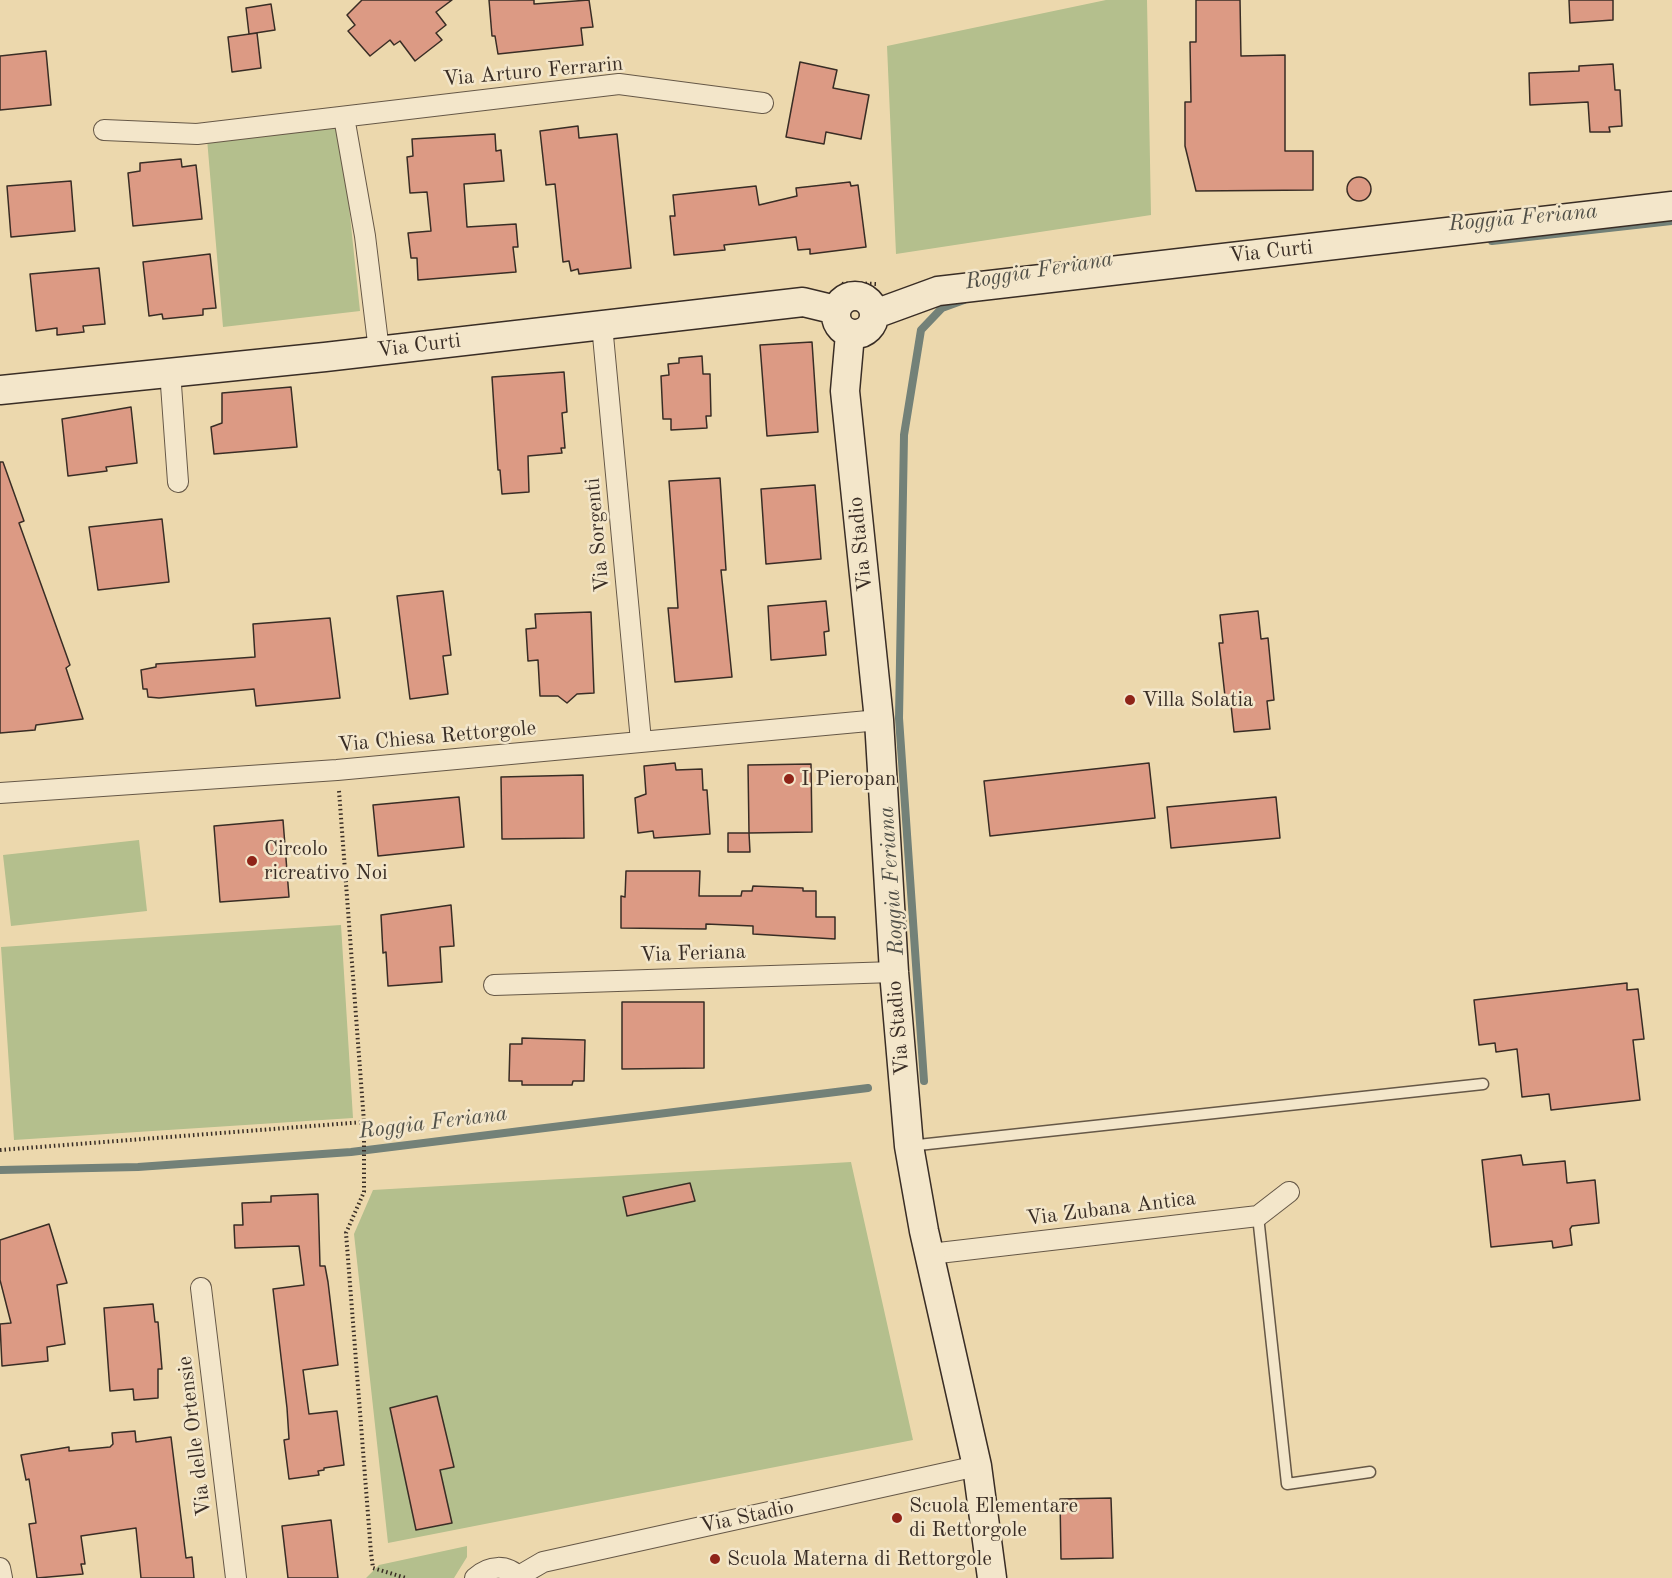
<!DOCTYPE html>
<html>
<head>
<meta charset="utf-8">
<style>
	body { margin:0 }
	canvas { display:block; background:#ecd8ad }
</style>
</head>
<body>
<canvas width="1672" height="1578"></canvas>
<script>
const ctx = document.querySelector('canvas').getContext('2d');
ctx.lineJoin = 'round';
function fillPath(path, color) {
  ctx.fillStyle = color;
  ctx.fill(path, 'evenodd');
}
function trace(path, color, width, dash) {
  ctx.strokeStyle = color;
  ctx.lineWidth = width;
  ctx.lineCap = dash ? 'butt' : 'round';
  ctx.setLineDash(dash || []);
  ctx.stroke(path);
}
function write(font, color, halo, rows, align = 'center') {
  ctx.font = font + ' "Old Standard TT",serif';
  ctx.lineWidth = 5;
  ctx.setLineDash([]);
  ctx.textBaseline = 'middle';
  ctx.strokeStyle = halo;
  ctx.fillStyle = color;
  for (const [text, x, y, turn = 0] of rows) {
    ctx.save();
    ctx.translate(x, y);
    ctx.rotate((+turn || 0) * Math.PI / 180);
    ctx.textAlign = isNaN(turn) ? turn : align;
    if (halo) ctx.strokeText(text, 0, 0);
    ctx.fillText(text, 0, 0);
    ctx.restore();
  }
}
const green = new Path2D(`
	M 1106,0 L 1147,0 L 1151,215 L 896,254 L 887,46 Z
	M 340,121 L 360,311 L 223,327 L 206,127 Z
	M 139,840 L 147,911 L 11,926 L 3,855 Z
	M 341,925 L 353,1118 L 14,1140 L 1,947 Z
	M 851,1162 L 913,1440 L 388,1543 L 354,1234 L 373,1190 Z
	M 467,1546 L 467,1557 L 454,1578 L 366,1578 L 379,1565 Z`);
const stream = new Path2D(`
	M 1492,241 L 1672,221
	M 924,1081 L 899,718 L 904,435 L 921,330 L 942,308 L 964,300
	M 0,1170 L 138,1167 L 351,1152 L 868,1088`);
const building = new Path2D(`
	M 362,0 L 452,0 L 436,12 L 446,25 L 436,33 L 442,40 L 415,61 L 400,41 L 394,45 L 390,40 L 370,56 L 348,31 L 355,25 L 347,15 Z
	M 489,0 L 534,0 L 534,4 L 589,0 L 593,27 L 581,28 L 583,45 L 498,54 L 495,36 L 492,36 Z
	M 1196,0 L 1240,0 L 1241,56 L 1285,55 L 1285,151 L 1313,151 L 1313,190 L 1196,191 L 1185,146 L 1185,102 L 1191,102 L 1190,42 L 1196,42 Z
	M 1569,0 L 1613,0 L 1613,20 L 1570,23 Z
	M 271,4 L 275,30 L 249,34 L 246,8 Z
	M 257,33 L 261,68 L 232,72 L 228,37 Z
	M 46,51 L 51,105 L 0,110 L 0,56 Z
	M 800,62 L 837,70 L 833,88 L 869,95 L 861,139 L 826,132 L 824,144 L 786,137 Z
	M 1613,64 L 1615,90 L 1620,90 L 1622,126 L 1609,127 L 1610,132 L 1590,132 L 1588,102 L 1530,105 L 1529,73 L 1579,71 L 1579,66 Z
	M 578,126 L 579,138 L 617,134 L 631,268 L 579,274 L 578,269 L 571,271 L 569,261 L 563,262 L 555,184 L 546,185 L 540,131 Z
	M 495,134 L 496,151 L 501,150 L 504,181 L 464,184 L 467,227 L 516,224 L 518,247 L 513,247 L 516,272 L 418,280 L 417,258 L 411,258 L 408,233 L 431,231 L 427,192 L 410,193 L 407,157 L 413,156 L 412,139 Z
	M 181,159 L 182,167 L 196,165 L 202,219 L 133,226 L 128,173 L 140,171 L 140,163 Z
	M1347 189a12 12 0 1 1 24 0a12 12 0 1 1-24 0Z
	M 71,181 L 75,231 L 11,237 L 7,186 Z
	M 850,182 L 851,186 L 858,185 L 866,247 L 810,254 L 810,249 L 798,250 L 796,237 L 724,245 L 725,250 L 674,255 L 670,216 L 675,216 L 673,195 L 756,186 L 759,205 L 797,196 L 796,188 Z
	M 210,254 L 216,308 L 203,309 L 203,315 L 163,319 L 162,314 L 149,316 L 143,262 Z
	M 99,268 L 105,324 L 83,326 L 84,332 L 57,335 L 57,328 L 36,331 L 30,274 Z
	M 812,342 L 818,432 L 767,436 L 760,345 Z
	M 702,356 L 703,374 L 710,374 L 711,416 L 706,416 L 707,428 L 671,430 L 671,419 L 663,419 L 661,376 L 669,375 L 668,364 L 679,363 L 679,358 Z
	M 564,372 L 567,412 L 562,413 L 565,448 L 561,448 L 562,453 L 528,456 L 529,492 L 502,494 L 500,470 L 498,470 L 492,377 Z
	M 291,387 L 297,447 L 214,454 L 211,427 L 222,423 L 222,393 Z
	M 131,407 L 137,463 L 106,467 L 107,471 L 68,476 L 62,419 Z
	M 0,462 L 3,462 L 24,521 L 19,523 L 70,665 L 66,668 L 83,719 L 36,725 L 35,730 L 0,733 Z
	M 720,478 L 726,570 L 721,570 L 732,677 L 675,682 L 668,608 L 678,608 L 669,481 Z
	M 815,485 L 821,559 L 766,564 L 761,489 Z
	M 162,519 L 169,582 L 98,590 L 89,527 Z
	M 443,591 L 451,655 L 443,656 L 448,694 L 410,699 L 397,596 Z
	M 826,601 L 829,631 L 824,632 L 826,655 L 771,660 L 768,606 Z
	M 1258,611 L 1261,639 L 1268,638 L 1274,700 L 1267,701 L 1270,729 L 1234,732 L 1231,705 L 1226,705 L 1219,643 L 1223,643 L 1220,615 Z
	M 591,612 L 594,693 L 577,694 L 567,703 L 558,696 L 540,696 L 538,660 L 528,661 L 526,629 L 536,628 L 535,614 Z
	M 330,618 L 340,698 L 256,706 L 254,689 L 159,698 L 148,697 L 147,689 L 143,689 L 141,670 L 156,667 L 156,664 L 255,657 L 253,624 Z
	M 675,763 L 676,770 L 702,769 L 703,790 L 707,790 L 710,834 L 654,838 L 653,831 L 638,833 L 635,798 L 646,794 L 644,766 Z
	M 1149,763 L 1155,818 L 990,836 L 984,781 Z
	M 811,764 L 812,832 L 749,833 L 748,765 Z
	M 583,775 L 584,838 L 502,839 L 501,777 Z
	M 459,797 L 464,847 L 378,856 L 373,805 Z
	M 1276,797 L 1280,838 L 1171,848 L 1167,807 Z
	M 283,820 L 289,897 L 220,902 L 214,826 Z
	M 728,833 L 749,833 L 750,852 L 728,852 Z
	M 626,871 L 700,871 L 699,896 L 741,896 L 742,891 L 752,891 L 753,886 L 803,888 L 803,891 L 816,891 L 816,917 L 835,917 L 835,939 L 753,934 L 753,926 L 706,924 L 706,929 L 621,928 L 621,896 L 625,897 Z
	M 451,905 L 454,946 L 440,947 L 442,982 L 388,986 L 386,952 L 383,953 L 381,915 Z
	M 1627,983 L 1627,990 L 1638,989 L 1644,1039 L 1633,1040 L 1640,1100 L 1551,1110 L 1549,1094 L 1522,1097 L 1517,1049 L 1496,1052 L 1495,1043 L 1479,1045 L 1474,1000 Z
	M 622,1002 L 704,1002 L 704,1068 L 622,1069 Z
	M 522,1038 L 585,1040 L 584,1081 L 573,1081 L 572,1085 L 522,1085 L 522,1081 L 509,1081 L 510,1044 L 522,1044 Z
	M 1521,1155 L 1523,1165 L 1565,1161 L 1567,1183 L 1595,1180 L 1599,1223 L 1572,1226 L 1570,1229 L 1572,1245 L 1553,1248 L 1552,1241 L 1491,1247 L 1482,1160 Z
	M 690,1183 L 695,1201 L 627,1216 L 623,1197 Z
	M 318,1194 L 320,1266 L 325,1266 L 328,1282 L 338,1365 L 303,1370 L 309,1414 L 337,1411 L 344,1465 L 324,1468 L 324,1470 L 318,1471 L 319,1475 L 289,1479 L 284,1440 L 289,1439 L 287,1408 L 273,1289 L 304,1285 L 299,1246 L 235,1248 L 234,1225 L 243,1225 L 242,1203 L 271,1202 L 271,1196 Z
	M 49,1224 L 67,1283 L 57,1285 L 65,1344 L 47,1347 L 48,1361 L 2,1366 L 0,1324 L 11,1323 L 0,1280 L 0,1240 Z
	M 153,1304 L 155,1322 L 158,1322 L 162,1369 L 158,1369 L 158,1398 L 134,1400 L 133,1389 L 110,1391 L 104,1308 Z
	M 437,1396 L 454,1467 L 440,1470 L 452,1523 L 416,1530 L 390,1408 Z
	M 135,1431 L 136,1442 L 171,1437 L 186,1558 L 192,1557 L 194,1578 L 141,1578 L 136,1528 L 81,1536 L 85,1564 L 81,1564 L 83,1574 L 37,1578 L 29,1524 L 36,1523 L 29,1479 L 26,1480 L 21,1455 L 69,1447 L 69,1451 L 110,1447 L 113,1444 L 112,1433 Z
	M 1111,1498 L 1113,1558 L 1061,1559 L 1060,1499 Z
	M 331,1520 L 338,1578 L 288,1578 L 282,1526 Z`);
const path = new Path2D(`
	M 852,283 L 876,284
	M 842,284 L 852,283 L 850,289
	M 339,791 L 364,1122 L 364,1192 L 346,1233 L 371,1553 L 373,1568 L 406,1578
	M 0,1150 L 364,1122`);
const lane = new Path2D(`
	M 909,1146 L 1483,1084
	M 1258,1216 L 1287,1484 L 1370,1472`);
const street = new Path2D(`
	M 344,117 L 365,236 L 379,351
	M 104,130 L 197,134 L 619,84 L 763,103
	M 602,325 L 641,741
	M 170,371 L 178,482
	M 0,793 L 337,770 L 879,720
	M 494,985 L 894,972
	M 930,1254 L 1258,1216 L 1289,1192
	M 201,1288 L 236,1578
	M 0,1568 L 2,1578
	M 519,1576 L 543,1562 L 977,1466
	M 475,1578 C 489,1565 507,1564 520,1578`);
const secondary = new Path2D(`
	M836 315a19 19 0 1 1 38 0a19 19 0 1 1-38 0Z
	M 875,314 L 938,291 L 1672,206
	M 850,334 L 845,391 L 879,720 L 894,972 L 909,1146 L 924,1231 L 977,1466 L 992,1578
	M 0,390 L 325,357 L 803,302 L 836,310`);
const markers = [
	[1130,700,6,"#8f2418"],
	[789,779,6,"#8f2418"],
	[252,861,6,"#8f2418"],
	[897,1518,6,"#8f2418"],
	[715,1559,6,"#8f2418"]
];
const streetNames = [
	["Via Arturo Ferrarin",533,72,-5],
	["Via Curti",1271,252,-6],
	["Via Curti",419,346,-7],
	["Via Sorgenti",598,535,-95],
	["Via Stadio",861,544,-96],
	["Via Chiesa Rettorgole",437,737,-5],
	["Via Feriana",693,954,-2],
	["Via Stadio",899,1028,-95],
	["Via Zubana Antica",1111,1209,-7],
	["Via delle Ortensie",195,1436,-97],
	["Via Stadio",747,1517,-12]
];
const poiNames = [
	["Villa Solatia",1142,700],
	["I Pieropan",801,779],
	["Circolo",264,849],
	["ricreativo Noi",264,873],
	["Scuola Elementare",909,1506],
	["di Rettorgole",909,1530],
	["Scuola Materna di Rettorgole",727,1559]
];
const waterNames = [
	["Roggia Feriana",1523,218,-5],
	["Roggia Feriana",1039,271,-9],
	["Roggia Feriana",892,881,-94],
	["Roggia Feriana",433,1123,-7]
];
fillPath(green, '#b4bf8d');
trace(stream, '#738178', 8);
fillPath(building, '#dc9a84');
trace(building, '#392d25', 1.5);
trace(lane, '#665847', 13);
trace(street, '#665847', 22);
trace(secondary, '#392d25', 31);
trace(path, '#392d25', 4, [1.5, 3]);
trace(lane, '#f3e6ca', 10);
trace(street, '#f3e6ca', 20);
trace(secondary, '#f3e6ca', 28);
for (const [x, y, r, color] of markers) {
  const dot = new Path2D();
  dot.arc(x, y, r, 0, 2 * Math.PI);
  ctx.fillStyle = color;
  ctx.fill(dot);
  trace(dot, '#f3e6ca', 2);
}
write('21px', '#392d25', '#f3e6ca', streetNames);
write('21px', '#392d25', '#f3e6ca', poiNames, 'left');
write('italic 22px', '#515048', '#f3e6ca', waterNames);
</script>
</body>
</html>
